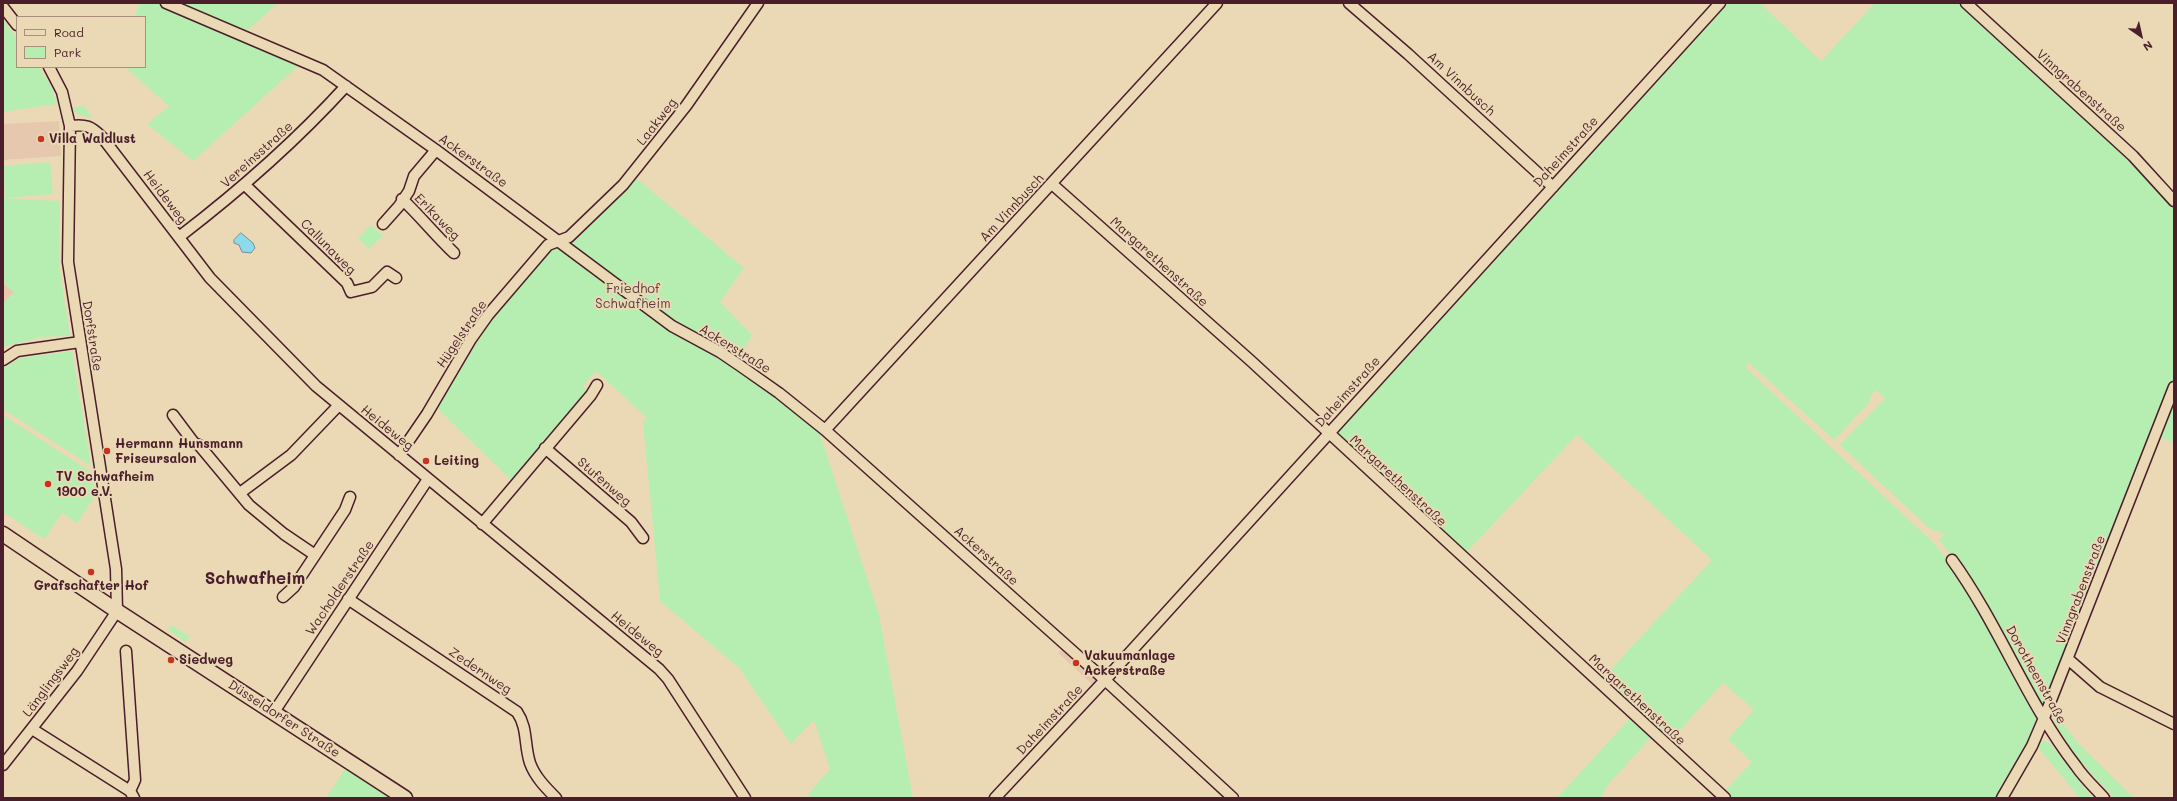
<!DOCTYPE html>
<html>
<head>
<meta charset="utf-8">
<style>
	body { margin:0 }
	#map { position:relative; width:2177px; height:801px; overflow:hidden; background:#ebd9b6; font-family:Mali,sans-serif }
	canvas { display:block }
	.frame { position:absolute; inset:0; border:4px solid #4a1f2b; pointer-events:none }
	.legend { position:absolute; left:16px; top:16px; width:130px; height:52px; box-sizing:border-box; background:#ebd9b6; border:1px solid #ab8f7e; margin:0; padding:5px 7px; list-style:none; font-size:12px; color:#4a1f2b }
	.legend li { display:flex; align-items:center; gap:8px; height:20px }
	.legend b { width:20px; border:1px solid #ab8f7e }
	.north { position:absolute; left:2121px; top:16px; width:40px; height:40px; -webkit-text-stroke:3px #ebd9b6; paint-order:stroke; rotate:146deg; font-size:11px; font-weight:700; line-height:16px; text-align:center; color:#4a1f2b }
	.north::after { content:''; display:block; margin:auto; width:14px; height:18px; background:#4a1f2b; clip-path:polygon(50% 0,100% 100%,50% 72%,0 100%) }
</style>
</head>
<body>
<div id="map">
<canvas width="2177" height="801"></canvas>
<div class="frame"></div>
<ul class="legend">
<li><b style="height:5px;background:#ebd9b6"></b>Road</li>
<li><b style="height:11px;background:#b6eeb2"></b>Park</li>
</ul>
<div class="north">N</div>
</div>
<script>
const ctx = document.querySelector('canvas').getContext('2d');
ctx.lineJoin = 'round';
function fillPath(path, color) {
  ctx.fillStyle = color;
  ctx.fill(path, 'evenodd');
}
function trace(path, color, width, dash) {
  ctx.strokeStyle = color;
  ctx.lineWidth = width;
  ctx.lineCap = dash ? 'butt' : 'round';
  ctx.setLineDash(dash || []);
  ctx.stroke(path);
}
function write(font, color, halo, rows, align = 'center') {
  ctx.font = font + ' Mali,sans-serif';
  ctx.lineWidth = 4;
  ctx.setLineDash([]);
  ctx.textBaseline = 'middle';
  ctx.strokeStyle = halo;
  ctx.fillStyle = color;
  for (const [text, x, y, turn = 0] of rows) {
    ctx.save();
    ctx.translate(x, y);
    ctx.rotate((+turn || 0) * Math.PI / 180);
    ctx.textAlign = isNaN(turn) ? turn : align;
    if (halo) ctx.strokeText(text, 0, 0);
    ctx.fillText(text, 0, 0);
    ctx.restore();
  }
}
const built = new Path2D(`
	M 59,121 L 61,156 L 3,160 L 3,124 Z
	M 3,283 L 14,292 L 3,304 Z
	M 1064,647 L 1100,680 L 1094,686 L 1058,653 Z`);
const green = new Path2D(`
	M 140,3 L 278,3 L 239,38 L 298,66 L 193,161 L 147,124 L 169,106 L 125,67 L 145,67 L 145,17 L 134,17 Z
	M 1726,3 L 1760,3 L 1821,61 L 1875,3 L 1961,3 L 2133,159 L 2174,204 L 2174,377 L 2097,579 L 2043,709 L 1962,569 L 1939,540 L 1945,534 L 1930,529 L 1840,445 L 1885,398 L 1876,390 L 1871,396 L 1869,403 L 1834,440 L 1749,363 L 1745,367 L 1935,544 L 1970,590 L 2039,718 L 2030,740 L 1997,798 L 1728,798 L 1723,793 L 1752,762 L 1728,739 L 1754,710 L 1723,683 L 1668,743 L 1600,681 L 1712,560 L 1577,435 L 1464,555 L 1338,439 L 1335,430 L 1337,427 Z
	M 3,20 L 17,38 L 17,67 L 39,67 L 51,86 L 57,104 L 3,112 Z
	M 84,106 L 93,118 L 77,114 L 72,108 Z
	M 50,162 L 53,194 L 5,198 L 3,166 Z
	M 634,176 L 744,268 L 720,302 L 752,335 L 738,359 L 818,428 L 879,615 L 913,798 L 810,798 L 808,794 L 830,769 L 814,720 L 791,744 L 739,668 L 660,601 L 643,422 L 647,418 L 596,371 L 583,386 L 587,391 L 511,480 L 437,408 L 497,310 L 550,250 L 557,247 L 561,251 Z
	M 3,198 L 60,201 L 59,266 L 70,336 L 41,337 L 3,347 L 3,304 L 14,292 L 3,283 Z
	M 371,225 L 383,236 L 369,249 L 358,238 Z
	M 72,351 L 91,466 L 3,409 L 3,368 L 20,358 Z
	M 2174,394 L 2174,442 L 2158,437 Z
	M 3,415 L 91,472 L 95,496 L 77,523 L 62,513 L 44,539 L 3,512 Z
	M 171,625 L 190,637 L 186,642 L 168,630 Z
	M 2053,711 L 2078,743 L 2134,798 L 2114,798 L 2075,756 L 2053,720 Z
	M 1632,716 L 1653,735 L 1607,786 L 1601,798 L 1557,798 Z
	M 2039,740 L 2050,743 L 2092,798 L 2080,798 L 2035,744 Z
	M 345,769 L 390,798 L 326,798 Z`);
const water = new Path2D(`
	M 241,233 L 253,243 L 255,248 L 251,253 L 242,252 L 239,245 L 234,243 L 234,240 Z`);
const street = new Path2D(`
	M 166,3 L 323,70 L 436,150 L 672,326 L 720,352 L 742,367 L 779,393 L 825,430 L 1105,680 L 1233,798
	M 1349,3 L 1408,54 L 1553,187
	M 1966,3 L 2133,156 L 2174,201
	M 3,7 L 17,25
	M 70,126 C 86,124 91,126 102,137 L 210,278 L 316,386 L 659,669 L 668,679 L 745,798
	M 1052,184 L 1251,361 L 1725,798
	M 245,185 L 347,283 L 351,292 L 372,287 L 387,272 L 396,278
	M 402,199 C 421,217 435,235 454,253
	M 383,224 L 399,206 L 409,191 L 414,176 L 436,150
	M 179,237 C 239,191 295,142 346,86
	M 3,360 L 17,351 L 80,342
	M 173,415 L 194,443 L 199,445 L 249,505 L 284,534 L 315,555
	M 825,430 L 1217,3
	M 545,448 L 631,522 L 643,538
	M 399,455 L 427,414 L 471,339 L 488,315 L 548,245 L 569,237 L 623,185 L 686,106 L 758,3
	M 240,493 L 291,455 L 339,405
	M 482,524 L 591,395 L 597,385
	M 1952,560 C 1999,625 2027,703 2076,766 C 2084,778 2095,788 2104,798
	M 283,597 L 294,587 L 345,510 L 350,497
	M 348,599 L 517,712 C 528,728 524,745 530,763 C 535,777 546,788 556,798
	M 126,651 L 135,780 L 130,791 L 134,798
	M 2068,659 L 2100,687 L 2174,724
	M 274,712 L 428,479
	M 32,729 L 130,791
	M 3,765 L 77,671 L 117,611 L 116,569 L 68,262 L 70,126 L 62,92 L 49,67
	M 995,798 L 1105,680 L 1720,3
	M 2002,798 L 2032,746 L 2044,718 L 2174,387`);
const secondary = new Path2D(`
	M 3,534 L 117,611 L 405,798`);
const markers = [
	[41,139,4,"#c8321e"],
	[107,451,4,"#c8321e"],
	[426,461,4,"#c8321e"],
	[48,484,4,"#c8321e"],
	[91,572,4,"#c8321e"],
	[171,660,4,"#c8321e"],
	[1076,663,4,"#c8321e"]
];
const streetNames = [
	["Am Vinnbusch",1461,84,43],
	["Vinngrabenstraße",2081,91,42],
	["Laakweg",657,122,-52],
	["Daheimstraße",1566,152,-48],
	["Vereinsstraße",257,155,-42],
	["Ackerstraße",473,161,36],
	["Heideweg",165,197,53],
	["Am Vinnbusch",1012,208,-47],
	["Erikaweg",437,217,46],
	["Callunaweg",328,247,45],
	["Margarethenstraße",1159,262,42],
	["Hügelstraße",462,334,-56],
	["Dorfstraße",92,336,81],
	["Ackerstraße",735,349,32],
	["Daheimstraße",1348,392,-48],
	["Heideweg",387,428,39],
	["Margarethenstraße",1398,481,43],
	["Stufenweg",604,482,41],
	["Ackerstraße",986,556,42],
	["Wacholderstraße",340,588,-56],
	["Vinngrabenstraße",2081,590,-69],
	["Heideweg",637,634,39],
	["Zedernweg",480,671,34],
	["Dorotheenstraße",2036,675,61],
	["Länglingsweg",51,682,-53],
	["Margarethenstraße",1637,700,43],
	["Düsseldorfer Straße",284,719,33],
	["Daheimstraße",1050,720,-47]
];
const poiNames = [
	["Villa Waldlust",49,139],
	["Hermann Hunsmann",115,444],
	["Friseursalon",115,459],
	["Leiting",434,461],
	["TV Schwafheim",56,477],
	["1900 e.V.",56,492],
	["Grafschafter Hof",91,586,"center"],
	["Vakuumanlage",1084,656],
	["Ackerstraße",1084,671],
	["Siedweg",179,660]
];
const parkNames = [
	["Friedhof",633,289],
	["Schwafheim",633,304]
];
const districtNames = [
	["Schwafheim",255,579]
];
fillPath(built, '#e6c8ae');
fillPath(green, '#b6eeb2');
fillPath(water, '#8cdaea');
trace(water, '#728f9e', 1);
trace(street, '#4a1f2b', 13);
trace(secondary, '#4a1f2b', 17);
trace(street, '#ebd9b6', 10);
trace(secondary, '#ebd9b6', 14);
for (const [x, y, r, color] of markers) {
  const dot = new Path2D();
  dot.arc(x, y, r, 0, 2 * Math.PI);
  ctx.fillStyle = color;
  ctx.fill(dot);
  trace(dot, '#ebd9b6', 1.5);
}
write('13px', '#4a1f2b', '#ebd9b6', streetNames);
write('bold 13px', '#4a1f2b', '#ebd9b6', poiNames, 'left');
write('13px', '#5a3e3f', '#ebd9b6', parkNames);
write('bold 17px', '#4a1f2b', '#ebd9b6', districtNames);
</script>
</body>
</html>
